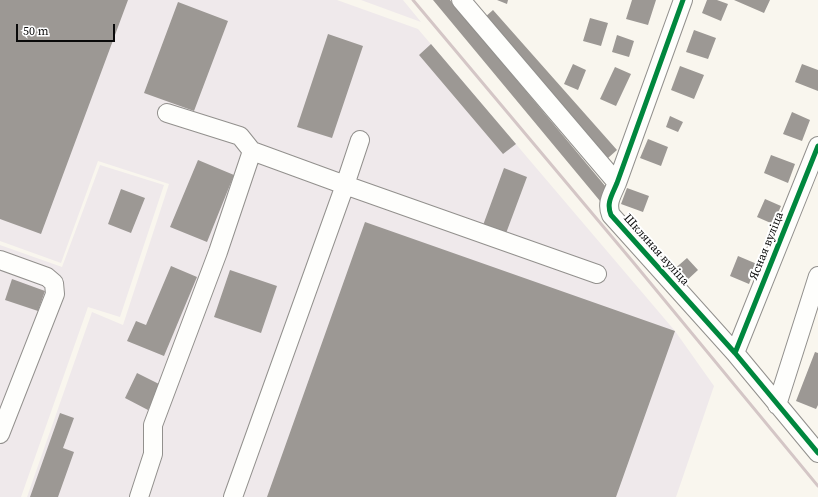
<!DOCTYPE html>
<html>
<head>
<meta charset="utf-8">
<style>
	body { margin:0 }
	#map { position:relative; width:818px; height:497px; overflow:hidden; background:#f9f6ee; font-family:"Source Serif 4",serif }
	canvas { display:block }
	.scale { position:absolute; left:16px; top:24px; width:99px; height:18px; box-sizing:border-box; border:2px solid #0a0a0a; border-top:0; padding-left:5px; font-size:12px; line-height:14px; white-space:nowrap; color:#0a0a0a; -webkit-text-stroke:3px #fff; paint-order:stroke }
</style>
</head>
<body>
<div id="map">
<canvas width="818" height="497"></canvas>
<div class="scale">50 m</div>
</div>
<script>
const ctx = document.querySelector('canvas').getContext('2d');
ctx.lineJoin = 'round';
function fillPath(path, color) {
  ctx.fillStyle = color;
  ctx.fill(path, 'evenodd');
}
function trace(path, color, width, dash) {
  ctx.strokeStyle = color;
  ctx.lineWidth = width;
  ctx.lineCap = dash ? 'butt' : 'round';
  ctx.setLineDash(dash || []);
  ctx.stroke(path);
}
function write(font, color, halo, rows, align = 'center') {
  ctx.font = font + ' "Source Serif 4",serif';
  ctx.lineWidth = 4;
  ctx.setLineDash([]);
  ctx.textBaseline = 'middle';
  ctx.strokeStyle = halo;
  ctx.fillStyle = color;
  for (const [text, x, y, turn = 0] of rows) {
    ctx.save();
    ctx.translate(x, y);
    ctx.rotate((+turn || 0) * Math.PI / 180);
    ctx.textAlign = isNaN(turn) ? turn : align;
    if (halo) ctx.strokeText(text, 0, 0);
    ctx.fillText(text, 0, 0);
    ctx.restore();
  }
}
const industrial = new Path2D(`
	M 0,0 L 337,0 L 418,29 L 675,331 L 714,386 L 676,497 L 27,497 L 92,312 L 123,325 L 169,184 L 98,161 L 61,263 L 0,241 Z
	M 361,0 L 403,0 L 421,22 Z
	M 100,165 L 164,185 L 120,317 L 88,307 L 21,497 L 0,497 L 0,245 L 62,267 Z`);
const building = new Path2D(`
	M 0,0 L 128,0 L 41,234 L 0,219 Z
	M 433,0 L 450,0 L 611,193 L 600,201 Z
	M 497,0 L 508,0 L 507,4 Z
	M 632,0 L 656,0 L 648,25 L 626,19 Z
	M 707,0 L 717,0 L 728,4 L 721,21 L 702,13 Z
	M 734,0 L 770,0 L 764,13 Z
	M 178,2 L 228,21 L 194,111 L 144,93 Z
	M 493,10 L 617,150 L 608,158 L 484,18 Z
	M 590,18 L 608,23 L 601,46 L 583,41 Z
	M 694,30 L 716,38 L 708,59 L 686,52 Z
	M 328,34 L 363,46 L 332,138 L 297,127 Z
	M 617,35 L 634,41 L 629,57 L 612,52 Z
	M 431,44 L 516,144 L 503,154 L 419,55 Z
	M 573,64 L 586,70 L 578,90 L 564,84 Z
	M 802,64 L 818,70 L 818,91 L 795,82 Z
	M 680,66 L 704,75 L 694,99 L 671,90 Z
	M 615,67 L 631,74 L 616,106 L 600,99 Z
	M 792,112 L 810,120 L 802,141 L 783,134 Z
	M 670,116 L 683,122 L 678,132 L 666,127 Z
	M 648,139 L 668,147 L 661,166 L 640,158 Z
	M 771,155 L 795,164 L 788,183 L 764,173 Z
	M 198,160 L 234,175 L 207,242 L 170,227 Z
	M 504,168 L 527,177 L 505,236 L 482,228 Z
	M 627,188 L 649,196 L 643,212 L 621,204 Z
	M 121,189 L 145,198 L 131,233 L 108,224 Z
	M 765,199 L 781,206 L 773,224 L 757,217 Z
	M 365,222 L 675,331 L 616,497 L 267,497 Z
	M 738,256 L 757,264 L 749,284 L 730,276 Z
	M 687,258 L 698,270 L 684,283 L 672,271 Z
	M 171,266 L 197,277 L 164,356 L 127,341 L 136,321 L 146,325 Z
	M 230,270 L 277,286 L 261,333 L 214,317 Z
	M 12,279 L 45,291 L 38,311 L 5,300 Z
	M 815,352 L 818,353 L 818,405 L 816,409 L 796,401 Z
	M 137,373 L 161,385 L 148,410 L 125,398 Z
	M 60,413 L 74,418 L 63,448 L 74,452 L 58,497 L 30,497 Z`);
const minor = new Path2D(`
	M 461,0 L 617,183
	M 683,0 L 617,183 C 612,195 606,203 611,215 L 735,353 L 818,453
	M 167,113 L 240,136 L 252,151 L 345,185 L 597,274
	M 0,260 L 47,277 L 54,283 L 55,294 L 0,434
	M 735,353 L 818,146
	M 777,405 L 818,276
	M 139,497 L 153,454 L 153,425 L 218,252 L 252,151
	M 233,497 L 345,185 L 360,140`);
const rail = new Path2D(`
	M 413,0 L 633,262 L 818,486`);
const cycleway = new Path2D(`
	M 683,0 L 617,183 C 612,195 606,203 611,215 L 735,353 L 818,453
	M 735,353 L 818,146`);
const streetNames = [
	["Ясная вуліца",767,246,-68],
	["Шкляная вуліца",656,250,48]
];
fillPath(industrial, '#efe9eb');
fillPath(building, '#9c9894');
trace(minor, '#92908d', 20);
trace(minor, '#fefefc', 18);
trace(rail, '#d4c6c6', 3);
trace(cycleway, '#00873e', 5);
write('12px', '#0a0a0a', '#fff', streetNames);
</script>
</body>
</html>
